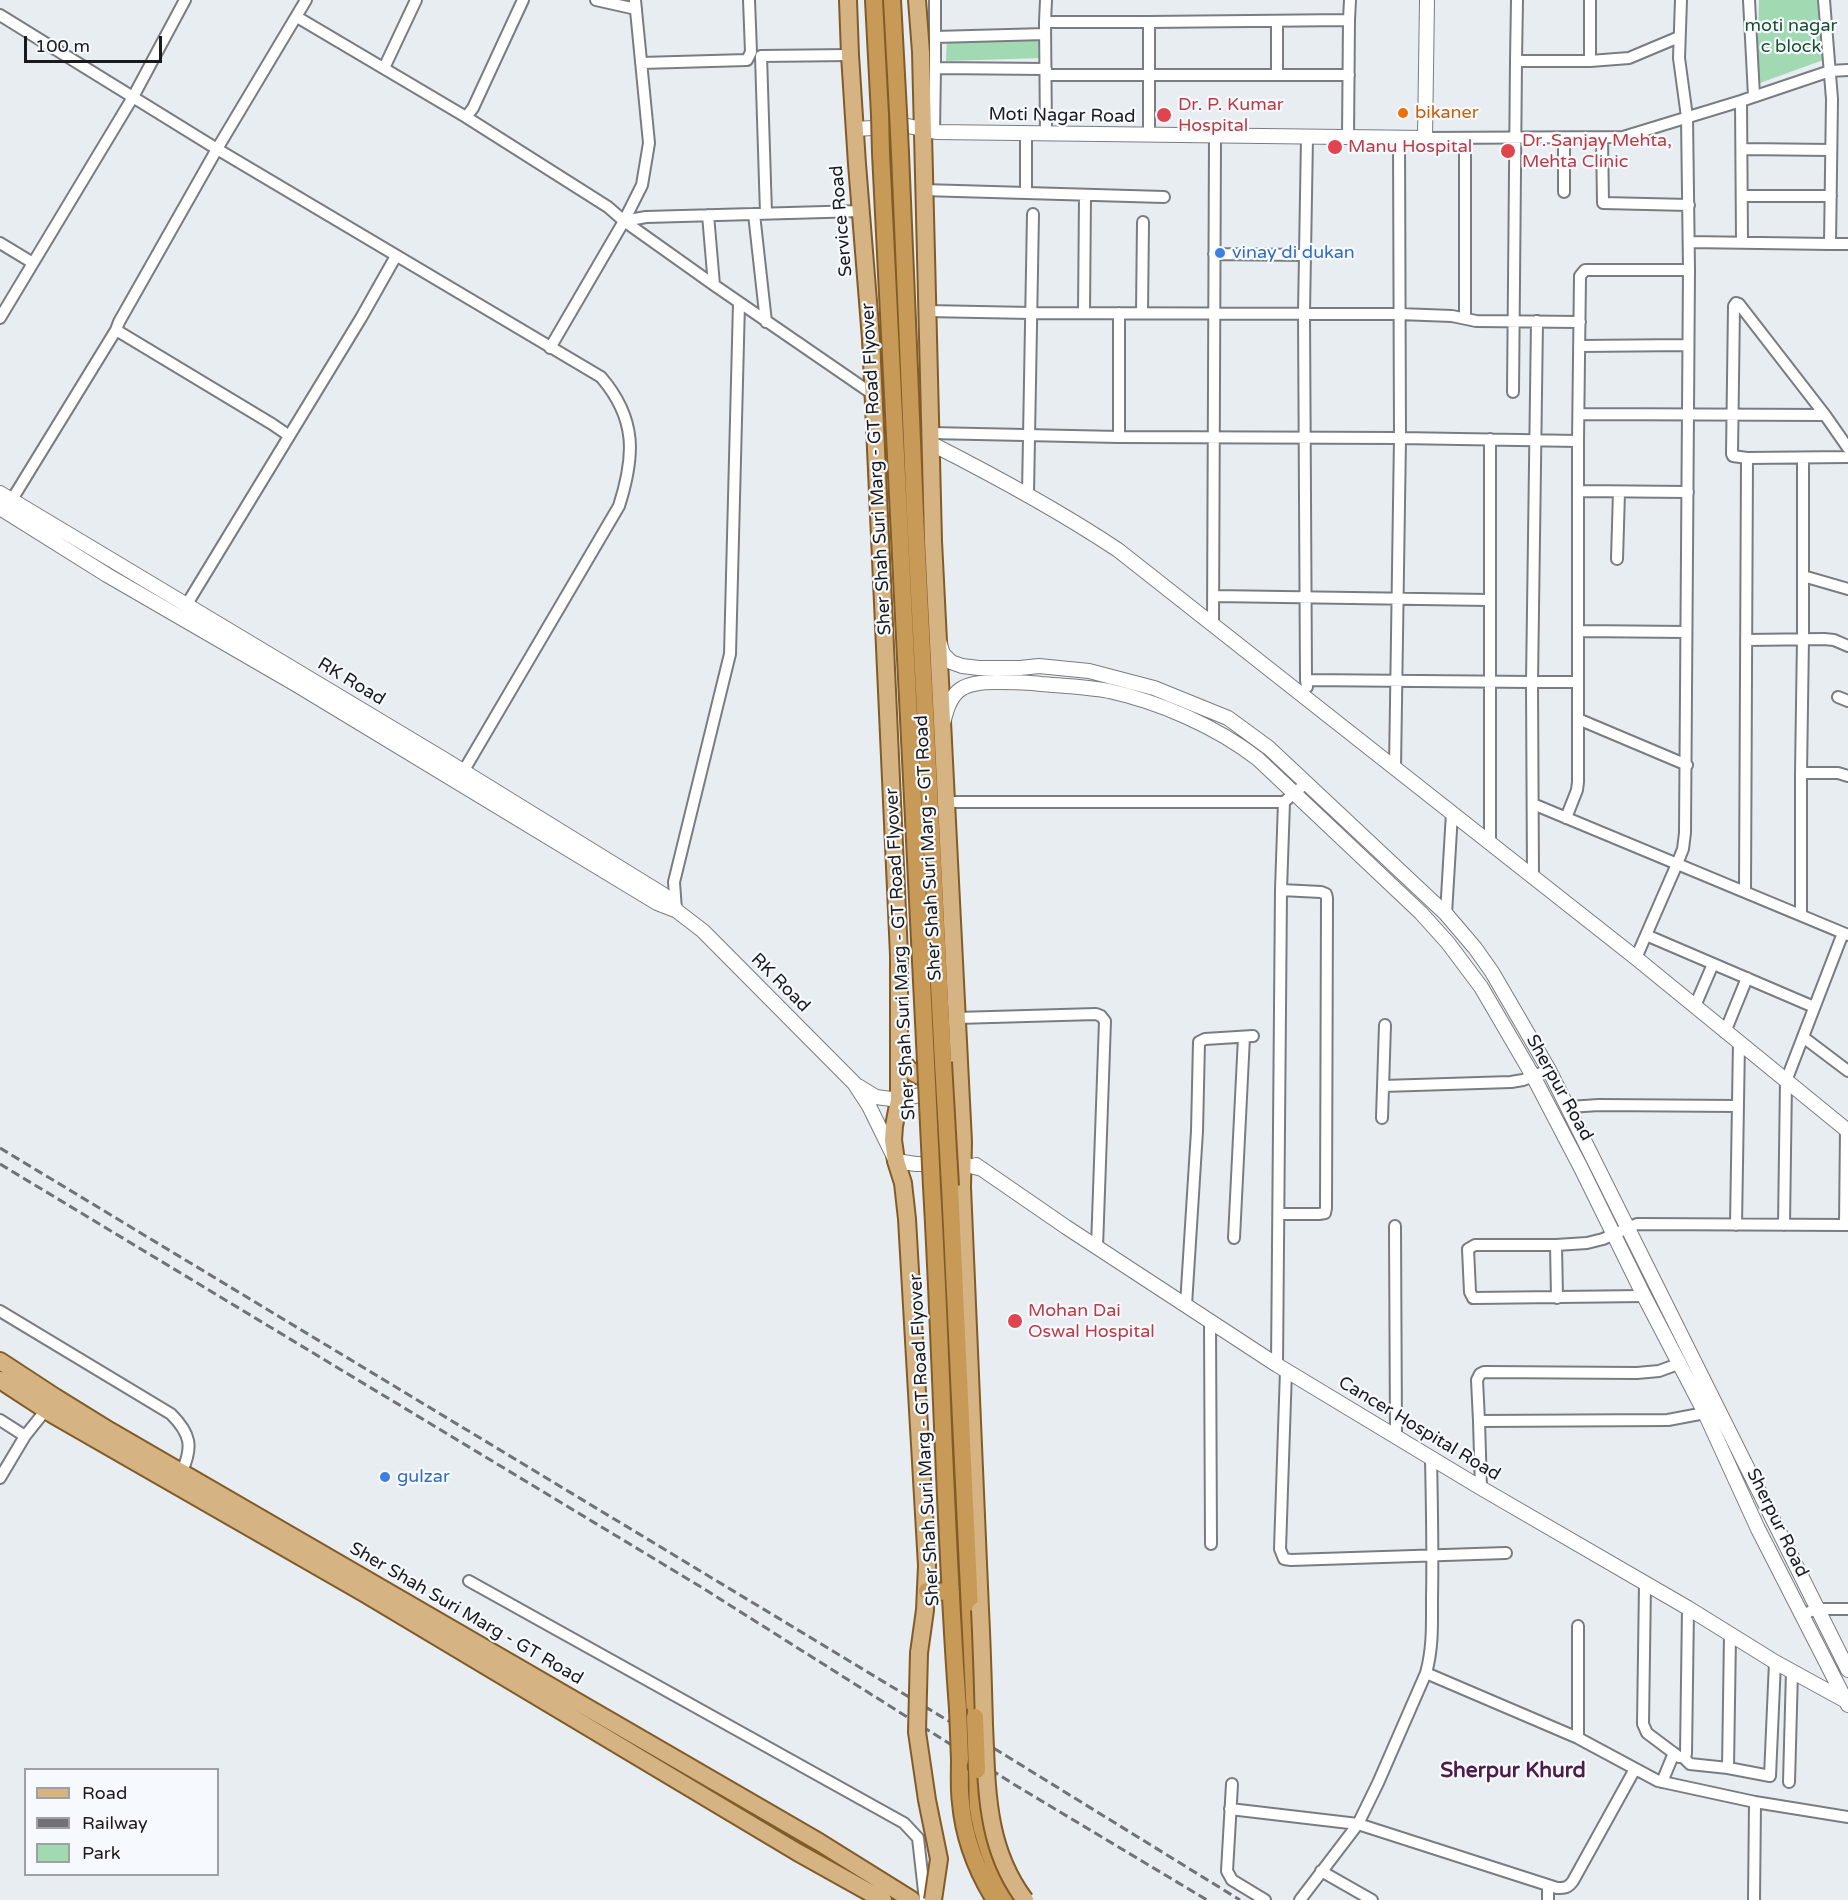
<!DOCTYPE html>
<html>
<head>
<meta charset="utf-8">
<style>
	body { margin:0 }
	#map { position:relative; width:1848px; height:1900px; overflow:hidden; background:#e8edf2; font-family:"Varela Round",sans-serif }
	canvas { display:block }
	.legend { position:absolute; left:24px; top:1768px; width:195px; height:108px; box-sizing:border-box; background:#f6fafe; border:2px solid #9ea0a4; margin:0; padding:8px 10px; list-style:none; font-size:18px; color:#191a1c }
	.legend li { display:flex; align-items:center; gap:12px; height:30px }
	.legend b { width:30px; border:2px solid #9ea0a4 }
	.scale { position:absolute; left:24px; top:36px; width:138px; height:27px; box-sizing:border-box; border:3px solid #191a1c; border-top:0; padding-left:8px; font-size:18px; line-height:21px; white-space:nowrap; color:#191a1c; -webkit-text-stroke:4px #f6fafe; paint-order:stroke }
</style>
</head>
<body>
<div id="map">
<canvas width="1848" height="1900"></canvas>
<ul class="legend">
<li><b style="height:8px;background:#d6b382"></b>Road</li>
<li><b style="height:8px;background:#707276"></b>Railway</li>
<li><b style="height:16px;background:#a1d9b2"></b>Park</li>
</ul>
<div class="scale">100 m</div>
</div>
<script>
const ctx = document.querySelector('canvas').getContext('2d');
ctx.lineJoin = 'round';
function fillPath(path, color) {
  ctx.fillStyle = color;
  ctx.fill(path, 'evenodd');
}
function trace(path, color, width, dash) {
  ctx.strokeStyle = color;
  ctx.lineWidth = width;
  ctx.lineCap = dash ? 'butt' : 'round';
  ctx.setLineDash(dash || []);
  ctx.stroke(path);
}
function write(font, color, halo, rows, align = 'center') {
  ctx.font = font + ' "Varela Round",sans-serif';
  ctx.lineWidth = 4.5;
  ctx.setLineDash([]);
  ctx.textBaseline = 'middle';
  ctx.strokeStyle = halo;
  ctx.fillStyle = color;
  for (const [text, x, y, turn = 0] of rows) {
    ctx.save();
    ctx.translate(x, y);
    ctx.rotate((+turn || 0) * Math.PI / 180);
    ctx.textAlign = isNaN(turn) ? turn : align;
    if (halo) ctx.strokeText(text, 0, 0);
    ctx.fillText(text, 0, 0);
    ctx.restore();
  }
}
const green = new Path2D(`
	M 1759,0 L 1820,0 L 1826,59 L 1757,84 Z
	M 1041,31 L 1044,58 L 946,61 L 947,36 Z`);
const minor = new Path2D(`
	M 596,0 L 636,9
	M 935,0 L 935,68
	M 1749,0 L 1754,96
	M 1824,0 L 1832,99 L 1830,244 L 1848,244
	M 0,15 L 217,149 L 601,377 C 637,419 635,456 619,506 L 460,777
	M 297,17 L 466,117 L 608,207 L 624,221 L 714,285 L 874,395
	M 1349,20 L 1350,0
	M 1277,21 L 1277,75
	M 1045,22 L 1046,0
	M 935,37 L 1045,34
	M 1516,61 L 1517,0
	M 1590,61 L 1629,58 L 1679,37
	M 641,63 L 747,60 L 751,52 L 749,0
	M 384,68 L 416,0
	M 1046,75 L 1349,75
	M 1741,101 L 1742,242
	M 466,117 L 473,108 L 523,0
	M 934,132 L 935,68 L 1046,69
	M 1046,134 L 1045,22 L 1149,22
	M 1149,135 L 1149,22 L 1349,20 L 1348,137
	M 1425,138 L 1623,137 L 1741,101 L 1830,71 L 1848,70
	M 1465,138 L 1465,318
	M 1602,138 L 1603,203 L 1689,205
	M 1742,149 L 1831,150
	M 923,190 L 1164,197
	M 1564,192 L 1564,139
	M 1026,193 L 1026,134
	M 1742,196 L 1831,196
	M 766,213 L 761,56 L 850,55
	M 754,214 L 766,322
	M 708,215 L 714,285
	M 624,221 L 646,217 L 861,211
	M 1689,242 L 1830,244
	M 0,243 L 33,263
	M 1214,254 L 1305,255
	M 926,311 L 1031,313 L 1399,314 L 1452,316 L 1476,321 L 1580,322
	M 1084,313 L 1085,195
	M 1119,313 L 1119,437
	M 1142,313 L 1143,222
	M 0,318 L 133,97 L 185,0
	M 1537,321 L 1532,682 L 1578,682
	M 116,330 L 272,424 L 288,435
	M 1579,346 L 1688,345
	M 550,348 L 624,221 L 642,185 L 649,143 L 635,0
	M 1513,392 L 1516,61 L 1590,61 L 1590,0
	M 1579,414 L 1825,415
	M 930,433 L 1119,437 L 1400,438 L 1578,441 L 1580,276 L 1585,270 L 1689,270 L 1687,117 L 1679,58 L 1681,0
	M 1848,448 L 1825,415 L 1739,304 L 1736,303 L 1734,306 L 1732,454 L 1733,456 L 1747,458 L 1848,457
	M 1578,491 L 1688,492
	M 1028,493 L 1033,214
	M 8,506 L 116,330 L 119,322 L 217,149 L 306,0
	M 1617,559 L 1619,492
	M 1803,576 L 1848,589
	M 1214,596 L 1489,600
	M 187,604 L 361,318 L 396,256
	M 1213,624 L 1215,136
	M 1578,631 L 1686,632
	M 1746,640 L 1824,639 L 1834,640 L 1848,646
	M 1306,680 L 1304,313 L 1307,137
	M 1307,687 L 1306,680 L 1532,682 L 1533,878
	M 1838,697 L 1848,701
	M 1578,719 L 1687,765
	M 1395,768 L 1400,438 L 1399,137
	M 1801,773 L 1803,638 L 1803,458
	M 946,802 L 1284,802 L 1306,783
	M 1533,804 L 1848,935
	M 1566,818 L 1577,790 L 1578,782 L 1578,441
	M 1490,843 L 1490,439
	M 1745,892 L 1747,458
	M 676,910 L 674,882 L 730,654 L 739,303
	M 1446,914 L 1452,813
	M 1801,915 L 1801,773 L 1838,773 L 1848,776
	M 1646,935 L 1814,1007
	M 1636,958 L 1677,864 L 1683,849 L 1685,833 L 1689,270
	M 1695,1006 L 1713,964
	M 957,1018 L 1096,1014 L 1101,1016 L 1105,1021 L 1097,1247
	M 1725,1032 L 1747,978
	M 1803,1037 L 1848,1071
	M 1383,1086 L 1511,1082 L 1523,1080 L 1549,1070
	M 1569,1107 L 1599,1105 L 1738,1106
	M 1382,1118 L 1385,1025
	M 1279,1214 L 1319,1214 L 1325,1213 L 1326,1208 L 1327,898 L 1326,894 L 1321,892 L 1281,890
	M 1736,1225 L 1739,1042
	M 1784,1225 L 1786,1081 L 1843,933
	M 1845,1225 L 1846,1129
	M 1395,1226 L 1396,1437
	M 1234,1238 L 1244,1037
	M 1556,1245 L 1557,1298
	M 1644,1296 L 1473,1298 L 1470,1292 L 1468,1249 L 1475,1245 L 1556,1245 L 1587,1243 L 1603,1239 L 1637,1224 L 1848,1225
	M 1186,1305 L 1197,1131 L 1199,1042 L 1205,1039 L 1253,1036
	M 0,1311 L 171,1414 C 191,1434 193,1447 182,1471
	M 1210,1321 L 1211,1544
	M 1681,1363 L 1659,1371 L 1637,1373 L 1484,1372 L 1480,1374 L 1477,1380 L 1479,1421 L 1668,1420 L 1705,1413
	M 1277,1365 L 1281,890 L 1284,802
	M 1286,1370 L 1280,1549 L 1284,1559 L 1291,1560 L 1506,1553
	M 0,1420 L 25,1436
	M 1479,1421 L 1481,1488
	M 1431,1458 C 1432,1505 1433,1552 1432,1598 C 1432,1623 1433,1648 1426,1673 L 1578,1738 L 1658,1781 L 1755,1802 L 1848,1817
	M 0,1478 L 25,1436 L 49,1406
	M 469,1581 L 904,1823 L 918,1838 L 925,1900
	M 1645,1583 L 1643,1724 L 1647,1733 L 1679,1757 L 1683,1757 L 1686,1754 L 1688,1608
	M 1802,1615 L 1816,1609 L 1848,1609
	M 1426,1673 L 1378,1783 L 1358,1824 L 1557,1888 C 1565,1888 1568,1888 1573,1881 L 1635,1769
	M 1578,1738 L 1578,1626
	M 1683,1757 L 1690,1764 L 1728,1768 L 1770,1776 L 1775,1662
	M 1728,1768 L 1730,1635
	M 1662,1782 L 1674,1753
	M 1789,1782 L 1792,1671
	M 1232,1784 L 1227,1871 L 1232,1880 L 1265,1900
	M 1230,1809 L 1358,1824
	M 1321,1871 L 1372,1900
	M 1548,1885 L 1548,1900
	M 1300,1900 L 1358,1824
	M 1754,1900 L 1755,1802`);
const tertiary = new Path2D(`
	M 855,129 L 908,126 L 936,132 L 1425,138 L 1427,0
	M 930,443 C 995,476 1058,510 1118,550 L 1636,958 L 1848,1131
	M 0,493 L 442,758 L 664,895 L 677,911 L 703,931 L 854,1083 L 869,1106 L 896,1161 L 916,1164 L 963,1164 L 982,1169
	M 0,508 L 107,575 L 297,685 L 657,903 L 675,910
	M 939,641 L 943,654 L 951,662 L 962,666 L 979,668 L 1020,668 L 1039,666 L 1089,671 L 1154,688 L 1228,718 L 1269,748 L 1446,914 L 1475,948 L 1492,972 L 1549,1070 L 1848,1670
	M 944,720 C 951,688 965,682 996,682 C 1012,682 1026,682 1041,684 C 1064,686 1087,687 1109,691 C 1160,702 1217,727 1258,759 L 1421,913 L 1448,943 L 1481,987 L 1533,1076 L 1581,1168 L 1644,1296 L 1705,1413 L 1758,1529 L 1848,1705
	M 858,1086 L 876,1097 L 899,1100 L 936,1091
	M 976,1165 L 1066,1227 L 1277,1365 L 1481,1488 L 1688,1608 L 1775,1662 L 1848,1702`);
const primary = new Path2D(`
	M 848,0 L 850,55 L 857,164 L 871,339 L 899,955 L 899,1100 L 894,1126 L 893,1140 L 896,1161 L 903,1183 L 907,1219 L 927,1566 L 925,1610 L 919,1653
	M 917,0 L 921,52 L 933,541 L 963,1142 L 962,1187 L 980,1610
	M 900,1055 C 907,1072 921,1081 939,1077
	M 0,1361 L 55,1397 L 110,1431 L 819,1842 L 912,1900
	M 0,1380 L 52,1414 L 364,1593 L 797,1852 L 883,1900`);
const trunk = new Path2D(`
	M 874,0 L 880,115
	M 892,0 L 898,112
	M 881,153 L 926,1062
	M 900,153 L 915,514 L 943,1062
	M 950,1186 L 975,1717
	M 932,1187 C 942,1361 945,1536 958,1709
	M 927,1591 L 951,1592
	M 960,1760 C 960,1774 959,1789 961,1803 C 964,1837 977,1871 995,1900
	M 977,1770 C 978,1782 977,1795 978,1807 C 981,1835 997,1877 1012,1900`);
const rail = new Path2D(`
	M 0,1148 L 1000,1752 L 1240,1900
	M 0,1164 L 701,1587 L 1015,1785 L 1207,1900`);
const primaryBridge = new Path2D(`
	M 980,1610 C 982,1648 983,1687 984,1725 C 987,1787 985,1847 1025,1900
	M 919,1653 L 917,1732 L 927,1800 L 939,1859 L 933,1900`);
const trunkBridge = new Path2D(`
	M 898,112 L 900,153
	M 880,115 L 881,153
	M 926,1062 L 932,1187
	M 943,1062 L 950,1186
	M 958,1709 L 960,1760
	M 975,1717 L 977,1770`);
const markers = [
	[1403,113,6,"#e8710a"],
	[1164,115,8,"#e0444e"],
	[1335,147,8,"#e0444e"],
	[1508,151,8,"#e0444e"],
	[1220,253,6,"#3f7fe0"],
	[1015,1321,8,"#e0444e"],
	[385,1477,6,"#3f7fe0"]
];
const parkNames = [
	["moti nagar",1791,26],
	["c block",1791,47]
];
const healthNames = [
	["Dr. P. Kumar",1178,105],
	["Hospital",1178,126],
	["Dr. Sanjay Mehta,",1522,141],
	["Mehta Clinic",1522,162],
	["Manu Hospital",1348,147],
	["Mohan Dai",1028,1311],
	["Oswal Hospital",1028,1332]
];
const foodNames = [
	["bikaner",1415,113]
];
const streetNames = [
	["Moti Nagar Road",1062,116,1],
	["Service Road",842,221,-95],
	["Sher Shah Suri Marg - GT Road Flyover",877,469,-93],
	["RK Road",351,682,31],
	["Sher Shah Suri Marg - GT Road",929,848,-93],
	["Sher Shah Suri Marg - GT Road Flyover",901,954,-93],
	["RK Road",780,983,45],
	["Sherpur Road",1559,1088,61],
	["Cancer Hospital Road",1419,1429,31],
	["Sher Shah Suri Marg - GT Road Flyover",925,1440,-93],
	["Sherpur Road",1777,1523,64],
	["Sher Shah Suri Marg - GT Road",466,1614,30]
];
const shopNames = [
	["vinay di dukan",1232,253],
	["gulzar",397,1477]
];
const quarterNames = [
	["Sherpur Khurd",1513,1771]
];
fillPath(green, '#a1d9b2');
trace(minor, '#797d82', 14);
trace(tertiary, '#797d82', 16);
trace(primary, '#825c28', 20);
trace(trunk, '#825c28', 20);
trace(minor, '#fff', 10);
trace(tertiary, '#fff', 14);
trace(primary, '#d6b382', 16);
trace(trunk, '#c89a58', 16);
trace(rail, '#707276', 3, [9, 4.5]);
trace(primaryBridge, '#825c28', 20, []);
trace(trunkBridge, '#825c28', 20, []);
trace(primaryBridge, '#d6b382', 16);
trace(trunkBridge, '#c89a58', 16);
for (const [x, y, r, color] of markers) {
  const dot = new Path2D();
  dot.arc(x, y, r, 0, 2 * Math.PI);
  ctx.fillStyle = color;
  ctx.fill(dot);
  trace(dot, '#f6fafe', 2);
}
write('18px', '#1a502f', '#f6fafe', parkNames);
write('18px', '#be3a42', '#f6fafe', healthNames, 'left');
write('18px', '#c56008', '#f6fafe', foodNames, 'left');
write('18px', '#191a1c', '#f6fafe', streetNames);
write('18px', '#366cbe', '#f6fafe', shopNames, 'left');
write('bold 21px', '#4e1c4b', '#f6fafe', quarterNames);
</script>
</body>
</html>
